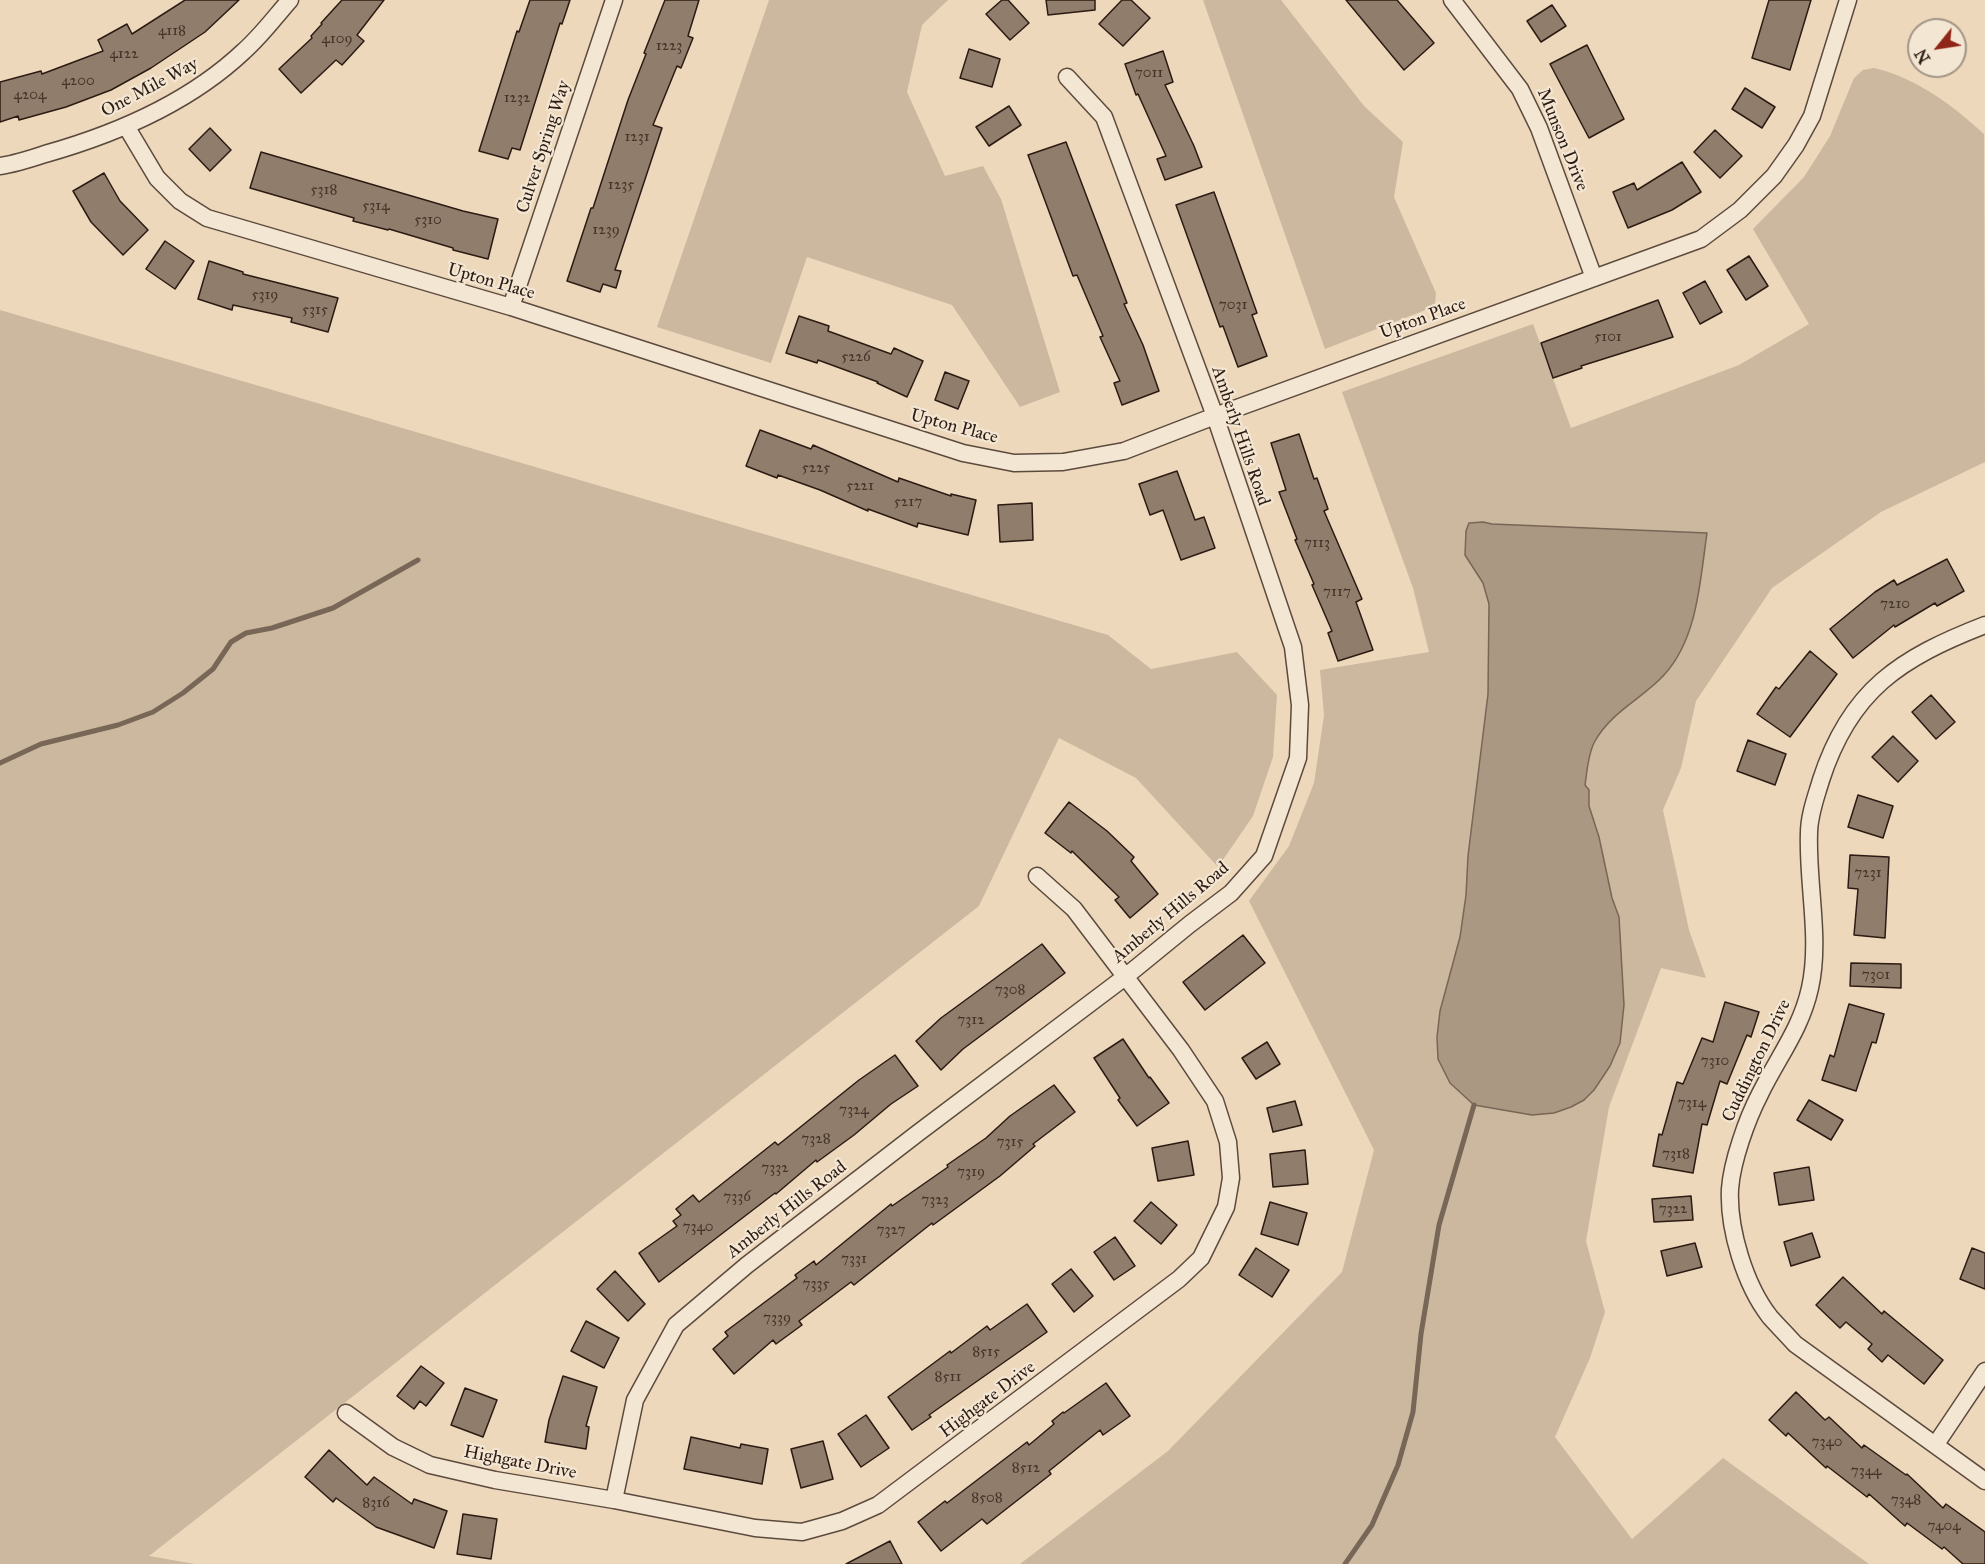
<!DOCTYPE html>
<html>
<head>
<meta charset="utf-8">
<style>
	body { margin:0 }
	#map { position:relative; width:1985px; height:1564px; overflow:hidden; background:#edd8bc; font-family:"IM FELL Great Primer",serif }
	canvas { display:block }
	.north { position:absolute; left:1907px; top:18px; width:60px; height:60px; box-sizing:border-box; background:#f3e6d3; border:2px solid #a39586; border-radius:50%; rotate:240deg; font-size:16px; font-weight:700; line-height:24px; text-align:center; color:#2c1b13 }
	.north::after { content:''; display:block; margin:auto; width:21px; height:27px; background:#8f2418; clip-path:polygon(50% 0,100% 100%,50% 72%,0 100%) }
</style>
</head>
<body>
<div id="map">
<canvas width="1985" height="1564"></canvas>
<div class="north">N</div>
</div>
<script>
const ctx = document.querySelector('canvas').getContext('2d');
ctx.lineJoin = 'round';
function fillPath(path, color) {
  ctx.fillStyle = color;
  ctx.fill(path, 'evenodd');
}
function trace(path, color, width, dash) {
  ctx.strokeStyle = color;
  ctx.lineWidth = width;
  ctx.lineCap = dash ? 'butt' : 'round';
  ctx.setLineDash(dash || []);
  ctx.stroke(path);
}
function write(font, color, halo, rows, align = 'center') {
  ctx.font = font + ' "IM FELL Great Primer",serif';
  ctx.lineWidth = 4.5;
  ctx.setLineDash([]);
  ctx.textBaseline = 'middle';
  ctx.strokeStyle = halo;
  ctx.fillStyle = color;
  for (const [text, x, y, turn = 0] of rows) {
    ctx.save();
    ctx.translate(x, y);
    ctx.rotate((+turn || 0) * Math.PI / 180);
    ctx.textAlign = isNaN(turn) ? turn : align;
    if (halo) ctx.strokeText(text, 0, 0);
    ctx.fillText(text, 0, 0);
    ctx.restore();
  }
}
const green = new Path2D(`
	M 769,0 L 948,0 L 922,25 L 907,92 L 945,176 L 983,166 L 1001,199 L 1060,392 L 1020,407 L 952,305 L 807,257 L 771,363 L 657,327 Z
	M 1203,0 L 1281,0 L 1364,106 L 1403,142 L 1394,197 L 1436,293 L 1435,303 L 1428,309 L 1325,349 Z
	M 1874,68 C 1917,78 1952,105 1984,134 L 1985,462 L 1881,512 L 1772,588 L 1696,701 L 1681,768 L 1663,810 L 1689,930 L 1706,978 L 1661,968 L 1609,1107 L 1586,1241 L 1605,1312 L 1590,1358 L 1555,1437 L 1632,1539 L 1723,1458 L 1869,1564 L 1020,1564 L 1168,1451 L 1342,1272 L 1374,1150 L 1249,901 L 1289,846 L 1314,783 L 1324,715 L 1320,670 L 1429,652 L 1413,588 L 1342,392 L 1533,324 L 1571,428 L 1739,365 L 1809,324 L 1753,229 L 1804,177 L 1830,136 L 1854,78 L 1863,70 Z
	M 0,310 L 1108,635 L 1151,669 L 1237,652 L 1277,695 L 1273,757 L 1253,816 L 1218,867 L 1136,778 L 1059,738 L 979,906 L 149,1556 L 195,1564 L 0,1564 Z`);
const water = new Path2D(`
	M 1483,522 L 1492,524 L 1707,533 C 1700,580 1698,638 1664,675 C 1642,699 1612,711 1595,741 C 1588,753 1587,772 1585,785 L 1589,790 L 1589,806 L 1599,837 L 1612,898 L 1619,917 L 1624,1005 L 1620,1043 L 1610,1066 L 1594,1090 L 1584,1100 L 1571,1107 L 1554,1113 L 1532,1115 L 1474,1105 L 1450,1083 L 1438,1059 L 1437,1037 L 1440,1011 L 1460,937 L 1466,895 L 1468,856 L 1488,694 L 1489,604 L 1483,583 L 1465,555 L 1466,531 L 1469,523 Z`);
const stream = new Path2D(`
	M 0,763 L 41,744 L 118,725 L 153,712 L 183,693 L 213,669 L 231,642 L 246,633 L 272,628 L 333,608 L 418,560
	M 1345,1564 L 1372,1525 L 1398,1465 L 1413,1412 L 1421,1334 L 1439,1225 L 1474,1105`);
const building = new Path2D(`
	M 185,0 L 239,0 L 205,32 L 151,68 L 111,90 L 66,107 L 19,120 L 18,116 L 0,122 L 0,82 L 41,71 L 42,74 L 103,51 L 98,40 L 127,24 L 132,34 Z
	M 342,0 L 384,0 L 357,35 L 364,41 L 342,65 L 336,60 L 301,93 L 279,69 L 312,38 L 311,36 L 322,24 L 321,23 Z
	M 530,0 L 570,0 L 562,24 L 560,23 L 520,150 L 512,148 L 508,159 L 479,151 L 517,31 L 519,32 Z
	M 665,0 L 699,0 L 688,36 L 693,38 L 681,68 L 677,66 L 653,125 L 662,128 L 615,270 L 621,271 L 616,288 L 603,284 L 600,292 L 567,281 L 591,208 L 593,208 L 628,100 L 646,54 L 644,53 Z
	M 1002,0 L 1008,0 L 1029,23 L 1010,40 L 986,14 Z
	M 1046,0 L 1095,0 L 1095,10 L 1048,15 Z
	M 1122,0 L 1131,0 L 1150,18 L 1123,46 L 1099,24 Z
	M 1346,0 L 1397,0 L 1434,43 L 1404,70 Z
	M 1769,0 L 1811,0 L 1790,70 L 1752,58 Z
	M 1552,5 L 1566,26 L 1541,42 L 1527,21 Z
	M 1587,45 L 1624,119 L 1589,138 L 1550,64 Z
	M 969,49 L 1000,59 L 992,87 L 960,78 Z
	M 1163,51 L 1173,82 L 1165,85 L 1194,146 L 1202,167 L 1165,180 L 1157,159 L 1166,156 L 1138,94 L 1136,95 L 1125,64 Z
	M 1745,88 L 1775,107 L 1762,128 L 1732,109 Z
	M 1009,106 L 1021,125 L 989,146 L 976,127 Z
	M 210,128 L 231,150 L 210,171 L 189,149 Z
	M 1715,130 L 1742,156 L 1720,178 L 1694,152 Z
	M 1066,142 L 1127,303 L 1124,304 L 1143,345 L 1159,391 L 1122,405 L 1114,383 L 1120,381 L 1100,337 L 1103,336 L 1077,275 L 1073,276 L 1028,155 Z
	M 261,152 L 463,211 L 498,219 L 488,259 L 453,250 L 453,248 L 389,229 L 388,230 L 353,221 L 354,218 L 250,188 Z
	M 1682,162 L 1701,192 L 1672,210 L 1628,228 L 1613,192 L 1634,183 L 1637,190 Z
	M 104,173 L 120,201 L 148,230 L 123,255 L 91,222 L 73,191 Z
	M 1214,192 L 1257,313 L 1252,315 L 1267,356 L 1238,367 L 1223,326 L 1220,327 L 1176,205 Z
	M 165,241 L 194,261 L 175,289 L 146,269 Z
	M 1749,256 L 1768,286 L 1746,300 L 1727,270 Z
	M 209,261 L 243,272 L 243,274 L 338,298 L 328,332 L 291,322 L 292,318 L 233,305 L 232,310 L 198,299 Z
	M 1705,281 L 1722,312 L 1700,324 L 1683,293 Z
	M 1658,300 L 1673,337 L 1581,366 L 1582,368 L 1553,378 L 1541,343 Z
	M 799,316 L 829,326 L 828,331 L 891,354 L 894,348 L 923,361 L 907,397 L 877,383 L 878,382 L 818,360 L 817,363 L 786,353 Z
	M 945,372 L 969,381 L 958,409 L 935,400 Z
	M 760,430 L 811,449 L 813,445 L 898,482 L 899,478 L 951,496 L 951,494 L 976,500 L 968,535 L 918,523 L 917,527 L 868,509 L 868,511 L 820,490 L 778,475 L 777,478 L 746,466 Z
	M 1299,434 L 1314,479 L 1317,478 L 1328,509 L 1324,511 L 1362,599 L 1356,602 L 1373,650 L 1338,661 L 1328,633 L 1332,631 L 1312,585 L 1314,584 L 1295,540 L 1297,539 L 1279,492 L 1286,490 L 1271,443 Z
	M 1177,471 L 1195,520 L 1204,517 L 1215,548 L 1181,560 L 1163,510 L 1150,515 L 1139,484 Z
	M 1032,503 L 1033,540 L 1000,542 L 998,505 Z
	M 1947,559 L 1964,591 L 1937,606 L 1935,603 L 1895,627 L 1894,625 L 1853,658 L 1830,629 L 1875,592 L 1894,580 L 1897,585 Z
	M 1810,651 L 1837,674 L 1790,737 L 1757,714 L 1776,687 L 1779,689 Z
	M 1931,695 L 1955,722 L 1936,739 L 1912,712 Z
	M 1893,736 L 1918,761 L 1898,782 L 1872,757 Z
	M 1748,740 L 1786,754 L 1775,785 L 1737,771 Z
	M 1858,795 L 1893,806 L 1883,838 L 1848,827 Z
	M 1069,802 L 1107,831 L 1134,857 L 1131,861 L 1158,894 L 1130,918 L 1115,900 L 1119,897 L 1072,851 L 1071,853 L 1045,833 Z
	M 1850,855 L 1889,857 L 1885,938 L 1854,935 L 1858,889 L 1848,888 Z
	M 1243,935 L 1265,963 L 1205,1010 L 1183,982 Z
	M 1042,944 L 1065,973 L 963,1049 L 941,1070 L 916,1041 L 941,1018 Z
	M 1851,963 L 1901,964 L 1901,988 L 1850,986 Z
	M 1725,1002 L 1759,1012 L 1751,1037 L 1747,1035 L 1727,1084 L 1720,1081 L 1707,1125 L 1702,1124 L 1693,1173 L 1653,1166 L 1659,1134 L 1662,1135 L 1677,1082 L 1683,1084 L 1702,1038 L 1713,1042 Z
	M 1849,1004 L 1884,1014 L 1876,1043 L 1872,1042 L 1856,1091 L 1822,1080 L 1830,1055 L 1834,1057 Z
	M 1123,1039 L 1149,1078 L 1150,1077 L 1169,1103 L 1137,1126 L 1118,1100 L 1120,1098 L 1094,1058 Z
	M 1267,1042 L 1280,1064 L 1256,1079 L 1242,1058 Z
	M 895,1055 L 918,1086 L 891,1104 L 854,1135 L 817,1162 L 816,1160 L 776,1194 L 775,1193 L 659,1282 L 639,1253 L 677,1226 L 673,1221 L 681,1215 L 676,1209 L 693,1195 L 699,1202 L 775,1142 L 778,1145 L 859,1080 Z
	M 1054,1085 L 1075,1112 L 1033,1144 L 1035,1146 L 1000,1176 L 933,1225 L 932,1223 L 854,1285 L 851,1282 L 799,1321 L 802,1325 L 776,1344 L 773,1340 L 734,1374 L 713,1349 L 728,1336 L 725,1332 L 797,1278 L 795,1275 L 814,1261 L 816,1265 L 891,1204 L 892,1206 L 948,1167 L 947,1165 L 986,1138 L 1010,1116 Z
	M 1809,1100 L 1843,1120 L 1831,1140 L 1797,1120 Z
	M 1295,1101 L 1302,1125 L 1273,1132 L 1267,1108 Z
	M 1188,1141 L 1194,1175 L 1158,1181 L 1152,1148 Z
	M 1305,1150 L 1308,1184 L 1273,1187 L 1270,1154 Z
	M 1809,1167 L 1814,1200 L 1779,1205 L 1774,1173 Z
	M 1691,1196 L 1693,1220 L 1654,1222 L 1652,1199 Z
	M 1151,1202 L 1177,1225 L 1161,1244 L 1134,1221 Z
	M 1270,1202 L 1307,1213 L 1298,1245 L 1261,1234 Z
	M 1812,1233 L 1820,1257 L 1791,1266 L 1784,1242 Z
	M 1115,1237 L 1135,1266 L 1114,1280 L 1094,1252 Z
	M 1695,1243 L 1702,1267 L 1667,1276 L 1661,1251 Z
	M 1256,1248 L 1289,1270 L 1272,1297 L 1239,1275 Z
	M 1972,1248 L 1985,1253 L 1985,1289 L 1960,1279 Z
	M 1071,1269 L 1093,1296 L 1074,1312 L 1052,1284 Z
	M 615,1271 L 645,1304 L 628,1321 L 597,1289 Z
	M 1843,1277 L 1882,1314 L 1884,1311 L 1943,1360 L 1924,1384 L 1888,1355 L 1882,1362 L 1868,1349 L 1872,1344 L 1846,1322 L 1840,1328 L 1816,1305 Z
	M 1027,1304 L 1047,1332 L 929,1415 L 931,1417 L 912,1430 L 888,1397 L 950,1351 L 951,1353 L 987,1326 L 990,1330 Z
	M 586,1321 L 619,1338 L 604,1368 L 571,1351 Z
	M 421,1366 L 444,1383 L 426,1406 L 420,1401 L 414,1409 L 397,1396 Z
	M 563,1376 L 597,1387 L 586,1426 L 589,1427 L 586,1449 L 545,1442 L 549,1420 Z
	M 1106,1383 L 1130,1416 L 1103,1435 L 1100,1430 L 1049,1471 L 1051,1474 L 987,1524 L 982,1519 L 941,1551 L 918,1522 L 945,1501 L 947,1503 L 1027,1442 L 1029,1445 L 1054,1424 L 1052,1421 L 1063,1412 L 1064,1413 Z
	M 465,1388 L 497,1400 L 483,1437 L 451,1425 Z
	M 1796,1392 L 1825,1420 L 1829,1417 L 1862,1448 L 1864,1445 L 1906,1475 L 1907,1474 L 1943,1508 L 1946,1504 L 1985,1532 L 1985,1564 L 1963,1564 L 1944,1547 L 1942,1549 L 1907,1523 L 1905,1526 L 1869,1494 L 1867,1497 L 1827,1466 L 1826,1468 L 1788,1433 L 1786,1436 L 1769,1420 Z
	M 866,1415 L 889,1448 L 861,1467 L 838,1434 Z
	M 691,1437 L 740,1448 L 741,1444 L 768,1449 L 762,1484 L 684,1469 Z
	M 823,1441 L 833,1479 L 801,1488 L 791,1449 Z
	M 329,1450 L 367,1485 L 374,1477 L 412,1504 L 414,1499 L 447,1511 L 434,1548 L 376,1527 L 336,1498 L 333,1502 L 305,1477 Z
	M 463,1514 L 497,1519 L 491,1559 L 457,1554 Z
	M 890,1541 L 902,1564 L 846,1564 Z`);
const minor = new Path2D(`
	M 1452,0 L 1520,89 L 1539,128 L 1594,278
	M 126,126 L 157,178 L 180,201 L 207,218 L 511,307 L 963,453 L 1014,463 L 1063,462 L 1124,451 L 1215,416 L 1701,239 L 1740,210 L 1774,176 L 1796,145 L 1812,116 L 1848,0
	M 0,166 C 15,164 30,159 45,154 C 116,134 189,103 244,51 C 261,36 275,17 290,0
	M 511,307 L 614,0
	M 1985,625 C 1900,658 1850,690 1821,780 C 1816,797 1809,815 1809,833 C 1807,883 1821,939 1810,988 C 1801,1029 1778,1057 1760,1094 C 1747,1119 1732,1161 1730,1189 C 1728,1229 1745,1285 1770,1317 C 1778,1326 1787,1335 1795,1344 L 1985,1481
	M 346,1413 L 393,1447 L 430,1465 L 495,1480 L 614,1500 L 755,1528 L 802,1532 L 842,1521 L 878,1505 L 1179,1279 L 1201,1258 L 1226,1207 L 1231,1178 L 1228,1142 L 1215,1101 L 1181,1050 L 1074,909 L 1037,876
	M 1936,1444 L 1985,1371
	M 614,1500 L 635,1400 L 676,1325 L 747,1265 L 918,1133 L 1125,977 L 1190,924 L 1231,893 L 1264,856 L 1298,758 L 1300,705 L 1293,647 L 1215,416 L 1104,117 L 1067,77`);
const numberNames = [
	["4118",172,31],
	["4109",337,39],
	["1223",669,46],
	["4122",124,54],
	["7011",1149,73],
	["4200",78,81],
	["4204",30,95],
	["1232",517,98],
	["1231",637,137],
	["1235",621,185],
	["5318",324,190],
	["5314",376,206],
	["5310",428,220],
	["1239",606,230],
	["5319",265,295],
	["7031",1233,305],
	["5315",315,310],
	["5101",1608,337],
	["5226",856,357],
	["5225",816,468],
	["5221",860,486],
	["5217",908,502],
	["7113",1317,543],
	["7117",1337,592],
	["7210",1895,604],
	["7231",1868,873],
	["7301",1876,975],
	["7308",1010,990],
	["7312",971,1020],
	["7310",1715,1061],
	["7314",1692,1103],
	["7324",854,1110],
	["7328",816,1139],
	["7315",1010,1142],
	["7318",1676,1154],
	["7332",775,1168],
	["7319",971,1172],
	["7336",737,1197],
	["7323",935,1200],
	["7322",1673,1209],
	["7340",698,1227],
	["7327",891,1230],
	["7331",854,1259],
	["7335",816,1284],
	["7339",777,1318],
	["8515",986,1352],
	["8511",948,1377],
	["7340",1827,1442],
	["8512",1026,1468],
	["7344",1866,1471],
	["8508",987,1498],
	["7348",1906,1500],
	["8316",376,1503],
	["7404",1944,1526]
];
const streetNames = [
	["One Mile Way",150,88,-28],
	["Munson Drive",1562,140,68],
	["Culver Spring Way",544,147,-72],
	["Upton Place",491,282,16],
	["Upton Place",1423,319,-20],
	["Upton Place",954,427,15],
	["Amberly Hills Road",1240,436,71],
	["Amberly Hills Road",1171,913,-40],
	["Cuddington Drive",1757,1061,-64],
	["Amberly Hills Road",787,1210,-38],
	["Highgate Drive",988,1400,-37],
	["Highgate Drive",520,1463,11]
];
fillPath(green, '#ccb89f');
fillPath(water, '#ab9883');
trace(water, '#786656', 1.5);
trace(stream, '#786656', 5);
fillPath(building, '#907d6b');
trace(building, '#2c1b13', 1.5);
trace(minor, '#5c4a3d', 19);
trace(minor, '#f3e6d3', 16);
write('15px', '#453429', null, numberNames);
write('18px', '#2c1b13', '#f3e6d3', streetNames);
</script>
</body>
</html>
